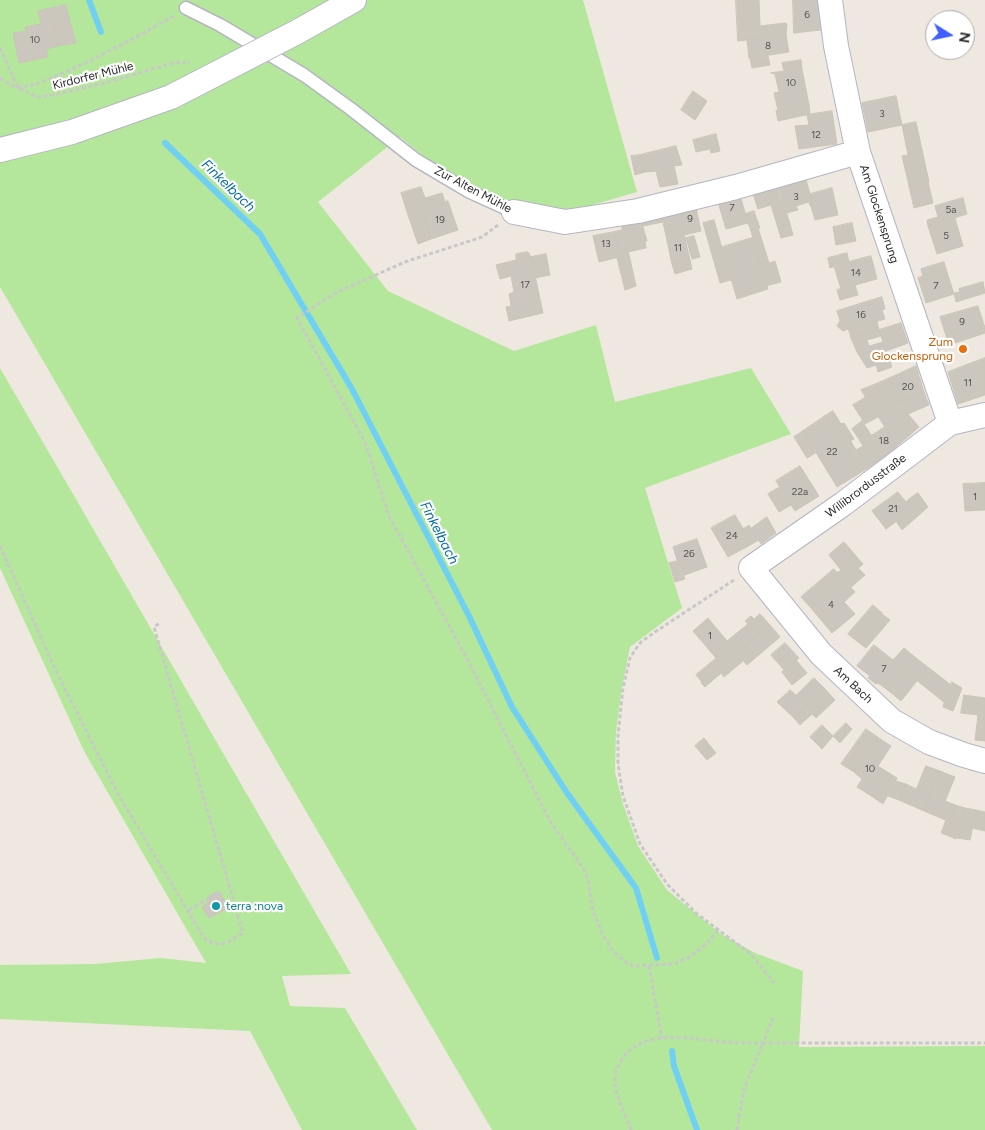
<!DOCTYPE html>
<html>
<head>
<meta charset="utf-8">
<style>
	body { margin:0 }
	#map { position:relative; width:985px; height:1130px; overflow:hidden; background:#efe8e0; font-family:Figtree,sans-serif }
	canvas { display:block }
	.north { position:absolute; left:925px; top:10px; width:50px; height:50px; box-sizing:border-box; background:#fff; border:1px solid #ababab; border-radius:50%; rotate:100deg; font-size:14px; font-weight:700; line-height:20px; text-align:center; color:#2d2d2d }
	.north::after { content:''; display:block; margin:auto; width:18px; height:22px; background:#3d5fff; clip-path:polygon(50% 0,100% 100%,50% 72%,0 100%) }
</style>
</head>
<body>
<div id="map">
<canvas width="985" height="1130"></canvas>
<div class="north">N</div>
</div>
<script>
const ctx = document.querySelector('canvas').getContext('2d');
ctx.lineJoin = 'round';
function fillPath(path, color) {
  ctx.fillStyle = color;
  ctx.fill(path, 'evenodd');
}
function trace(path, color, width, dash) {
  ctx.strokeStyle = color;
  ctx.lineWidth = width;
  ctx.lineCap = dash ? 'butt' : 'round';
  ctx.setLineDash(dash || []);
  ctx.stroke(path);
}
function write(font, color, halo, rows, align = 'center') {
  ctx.font = font + ' Figtree,sans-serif';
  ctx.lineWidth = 4.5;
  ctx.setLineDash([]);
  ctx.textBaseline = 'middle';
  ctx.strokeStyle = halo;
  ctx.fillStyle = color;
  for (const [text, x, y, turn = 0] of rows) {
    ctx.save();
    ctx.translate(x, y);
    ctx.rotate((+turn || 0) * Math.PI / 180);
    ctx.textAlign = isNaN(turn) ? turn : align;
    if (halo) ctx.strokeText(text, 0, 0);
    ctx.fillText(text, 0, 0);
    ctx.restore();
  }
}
const green = new Path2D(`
	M 0,0 L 583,0 L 637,192 L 579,209 L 535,212 L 471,195 L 400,137 L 318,202 L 388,291 L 514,351 L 596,325 L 615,402 L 751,368 L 791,434 L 645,488 L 682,608 L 630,647 L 622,688 L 616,731 L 615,772 L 623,804 L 638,846 L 667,890 L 721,934 L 755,953 L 803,971 L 799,1047 L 985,1046 L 985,1130 L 492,1130 L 0,287 Z
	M 0,368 L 351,974 L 282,976 L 290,1006 L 345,1008 L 417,1130 L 302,1130 L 250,1031 L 0,1019 L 0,965 L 95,964 L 161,958 L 206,963 L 84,751 L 0,568 Z`);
const stream = new Path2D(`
	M 89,0 L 101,32
	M 165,143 L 260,234 L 352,389 L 469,616 L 512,707 L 567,793 L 636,888 L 657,958
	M 672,1051 L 674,1066 L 697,1130`);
const building = new Path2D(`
	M 736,0 L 759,0 L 760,26 L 785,23 L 787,24 L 786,35 L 738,41 Z
	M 793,0 L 819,0 L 821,30 L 794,33 Z
	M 66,5 L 69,17 L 53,21 L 58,46 L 46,49 L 48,57 L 19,63 L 13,33 L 26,31 L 25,27 L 41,24 L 38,11 Z
	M 69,17 L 76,43 L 58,46 L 53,21 Z
	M 786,35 L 789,52 L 749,58 L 747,40 Z
	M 768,56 L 770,65 L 752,68 L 750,58 Z
	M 801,60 L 802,69 L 784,71 L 782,63 Z
	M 802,69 L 809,105 L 778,110 L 774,93 L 779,92 L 775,74 L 771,73 Z
	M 693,91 L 707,101 L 695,120 L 681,110 Z
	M 896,96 L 902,125 L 868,132 L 862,103 Z
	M 809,105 L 810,114 L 778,121 L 776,111 Z
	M 832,111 L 837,144 L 799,149 L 795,126 L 809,125 L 807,115 Z
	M 916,122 L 929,182 L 909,186 L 902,156 L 908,155 L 902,125 Z
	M 716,134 L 720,151 L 711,153 L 710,149 L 696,152 L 693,140 Z
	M 676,146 L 682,165 L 674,166 L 678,184 L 660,187 L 656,171 L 645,172 L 640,155 Z
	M 640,155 L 645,172 L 635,175 L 631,156 Z
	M 805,176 L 813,205 L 810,206 L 809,202 L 796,206 L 798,210 L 786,213 L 777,184 Z
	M 928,182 L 933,203 L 914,208 L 909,186 Z
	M 776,184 L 781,201 L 783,201 L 790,224 L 778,228 L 771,205 L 758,209 L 752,191 Z
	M 421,187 L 425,198 L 442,193 L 445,202 L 408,215 L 401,193 Z
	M 832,188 L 838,215 L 815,220 L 811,206 L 813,205 L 810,194 Z
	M 740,195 L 748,223 L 726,229 L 718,202 Z
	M 963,198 L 967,214 L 928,226 L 927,220 L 938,217 L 935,206 Z
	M 448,201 L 458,230 L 431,239 L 422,210 Z
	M 695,203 L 701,231 L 684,235 L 678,208 Z
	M 678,208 L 690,260 L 672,264 L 663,222 L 643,226 L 640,216 Z
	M 422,210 L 431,239 L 418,244 L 408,215 Z
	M 754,211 L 760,228 L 751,231 L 745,214 Z
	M 640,216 L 647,241 L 645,241 L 646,248 L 628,252 L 620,220 Z
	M 955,218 L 963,246 L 937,254 L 928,226 Z
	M 714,220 L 731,280 L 720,283 L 703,223 Z
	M 852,223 L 856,241 L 836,245 L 833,227 Z
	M 790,224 L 793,235 L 781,238 L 778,228 Z
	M 758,228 L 769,263 L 775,261 L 781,282 L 766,286 L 751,231 Z
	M 623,230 L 628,250 L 618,252 L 614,232 Z
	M 614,232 L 619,257 L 599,262 L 593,236 Z
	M 694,236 L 700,257 L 692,259 L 686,238 Z
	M 752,238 L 768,289 L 737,299 L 722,247 Z
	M 628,250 L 636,286 L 625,290 L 617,258 L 619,257 L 618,252 Z
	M 528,252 L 531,257 L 543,313 L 509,321 L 506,307 L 511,306 L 509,294 L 514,292 L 511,276 L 500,279 L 496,265 L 516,260 L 516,254 Z
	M 847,253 L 849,262 L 830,268 L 828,258 Z
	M 546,254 L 550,275 L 535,278 L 531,257 Z
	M 871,256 L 877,279 L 841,289 L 834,266 Z
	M 690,260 L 692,269 L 675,274 L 672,264 Z
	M 944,262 L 946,269 L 923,277 L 921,269 Z
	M 946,269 L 954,294 L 926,303 L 918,278 Z
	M 983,282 L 985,293 L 956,302 L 954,293 L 960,292 L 959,289 Z
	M 855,285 L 858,295 L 840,300 L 837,290 Z
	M 882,297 L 885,309 L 882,310 L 885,319 L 855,327 L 855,326 L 843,331 L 837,326 L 840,321 L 837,311 Z
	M 978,306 L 985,328 L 985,333 L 949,345 L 940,317 Z
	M 877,321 L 879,330 L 851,338 L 848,328 Z
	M 901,323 L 908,343 L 886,351 L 879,330 Z
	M 879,330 L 881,336 L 867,340 L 869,346 L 883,342 L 892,367 L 878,372 L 876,365 L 867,368 L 857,352 L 851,338 Z
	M 985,358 L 985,395 L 958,404 L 948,372 Z
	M 916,366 L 924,392 L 890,405 L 882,392 L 905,382 L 901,373 Z
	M 901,373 L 905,382 L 882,392 L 876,384 Z
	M 876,384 L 909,436 L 897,446 L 861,390 Z
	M 924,392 L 929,405 L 908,414 L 899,420 L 890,405 Z
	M 866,397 L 878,417 L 865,424 L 853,405 Z
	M 833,411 L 841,424 L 844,423 L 854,439 L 843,445 L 825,416 Z
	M 908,414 L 919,427 L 909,436 L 899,420 Z
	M 825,416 L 860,473 L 837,487 L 803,431 Z
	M 862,421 L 868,430 L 857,436 L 852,429 Z
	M 885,427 L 897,446 L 885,457 L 871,436 Z
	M 868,430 L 885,457 L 860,473 L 843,445 L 850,440 L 856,450 L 863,446 L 857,436 Z
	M 803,431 L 817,452 L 807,458 L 794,437 Z
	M 800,466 L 819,496 L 795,511 L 776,481 Z
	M 985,483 L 985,510 L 965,511 L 963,484 Z
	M 780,487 L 791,505 L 779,512 L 768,494 Z
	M 898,492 L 906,502 L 908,500 L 914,508 L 886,529 L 872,511 Z
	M 918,493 L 928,507 L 902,530 L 896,521 L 914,508 L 908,500 Z
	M 735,515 L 752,544 L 728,557 L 711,528 Z
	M 767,517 L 776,533 L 761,544 L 759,540 L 752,544 L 743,529 L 749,525 L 751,528 Z
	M 697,539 L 707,567 L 682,576 L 673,547 Z
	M 844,542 L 863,564 L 844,580 L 837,573 L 841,570 L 829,555 Z
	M 677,561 L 685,579 L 675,582 L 669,563 Z
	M 858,568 L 865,575 L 850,588 L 844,580 Z
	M 834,569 L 844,580 L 811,608 L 801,597 Z
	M 844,580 L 855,592 L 844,602 L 855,614 L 832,633 L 811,608 Z
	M 873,605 L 882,613 L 858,642 L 848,634 Z
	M 760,614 L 770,625 L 737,653 L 731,646 L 716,658 L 693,631 L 708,618 L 727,641 L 748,624 L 745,621 L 751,616 L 754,619 Z
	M 882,614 L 890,620 L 866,648 L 858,642 Z
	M 770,625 L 780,637 L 747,665 L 737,653 Z
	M 785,643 L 799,658 L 784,670 L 771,655 Z
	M 874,645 L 893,660 L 904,648 L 916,658 L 889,691 L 878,683 L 876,684 L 868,678 L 870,676 L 857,666 Z
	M 731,646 L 737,653 L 702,682 L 696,675 Z
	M 737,653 L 743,661 L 724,677 L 721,673 L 705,687 L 701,683 Z
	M 916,658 L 951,685 L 945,703 L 905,671 Z
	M 796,660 L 807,673 L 792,685 L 782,672 Z
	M 905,671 L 917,681 L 901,701 L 889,691 Z
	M 814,678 L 825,689 L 794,718 L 777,702 L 790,690 L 796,695 Z
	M 952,682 L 962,688 L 953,711 L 943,707 Z
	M 825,689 L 835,700 L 816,718 L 812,714 L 800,725 L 794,718 Z
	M 964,695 L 985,698 L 985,741 L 975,740 L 978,715 L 961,713 Z
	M 846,723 L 852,729 L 840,743 L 833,736 Z
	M 822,725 L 833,736 L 822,749 L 810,737 Z
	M 866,729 L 879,738 L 854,772 L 841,764 Z
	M 704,738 L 716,753 L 707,760 L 695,746 Z
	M 879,738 L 891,746 L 878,766 L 889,773 L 873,797 L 857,787 L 862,779 L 854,772 Z
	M 926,766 L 940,771 L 924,811 L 899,800 L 906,784 L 916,789 Z
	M 940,771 L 955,777 L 945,801 L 955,805 L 950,822 L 924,811 Z
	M 889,773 L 897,778 L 883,804 L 873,797 Z
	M 896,781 L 906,784 L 899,800 L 888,796 Z
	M 955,805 L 965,808 L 956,839 L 941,833 L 946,820 L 950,822 Z
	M 965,808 L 976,810 L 970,840 L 957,838 Z
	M 976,810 L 985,812 L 985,831 L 972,828 Z
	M 219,891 L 230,910 L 224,910 L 209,918 L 202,907 L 210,901 L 208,897 Z`);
const path = new Path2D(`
	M 0,48 L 18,88 L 37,97 L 53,95 L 101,84 L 173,63 L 190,62
	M 0,78 C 5,81 11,86 17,87 C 38,92 151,29 174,16
	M 498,225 L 482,237 L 405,262 L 335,293 L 297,318 L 365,442 L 389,516 L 464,653 L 550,821 L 585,871 L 589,884 L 593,911 L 602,933 L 612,950 L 625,962 L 634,966 L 674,964 L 691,956 L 706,944 L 718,931
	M 0,546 L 56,671 L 118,794 L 204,938 C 221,950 227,942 243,933 L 154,627 L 160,623
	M 734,580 L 655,632 L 641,642 L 635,650 L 630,658 L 623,688 L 618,735 L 618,764 L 623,796 L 640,844 L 667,884 L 696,913 L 752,955 L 774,983
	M 189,910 L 218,893 L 222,902 L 209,910
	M 649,966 L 662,1038
	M 631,1130 C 625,1114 615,1096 615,1079 C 615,1070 620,1061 625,1055 C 649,1028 693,1039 724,1042 C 737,1043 750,1043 763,1043 L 773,1018
	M 737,1130 L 744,1089 L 763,1043 L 985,1043`);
const lane = new Path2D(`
	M 186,8 L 220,25 L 304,75 L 351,109 L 416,160 L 470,192 L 514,212`);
const street = new Path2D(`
	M 830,0 L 836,46 L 858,152 L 950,423
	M 297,32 L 354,0
	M 0,150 L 72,132 L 171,97 L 237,63
	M 514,212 L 565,222 L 638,211 L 736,187 L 858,152
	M 985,415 L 950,423 L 843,504 L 751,568 L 821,654 L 892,721 L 929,742 L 964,755 L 985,761`);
const streetBridge = new Path2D(`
	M 237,63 L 297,32`);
const markers = [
	[963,349,5,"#e8710a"],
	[216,906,5,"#0f9aa8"]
];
const numberNames = [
	["6",807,15],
	["10",35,40],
	["8",768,46],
	["10",791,83],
	["3",882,114],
	["12",816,135],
	["3",796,197],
	["7",732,208],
	["5a",951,210],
	["9",690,219],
	["19",440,220],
	["5",946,236],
	["13",606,244],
	["11",678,248],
	["14",856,273],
	["17",525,285],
	["7",936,286],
	["16",861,315],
	["9",962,322],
	["11",968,383],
	["20",908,387],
	["18",884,441],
	["22",832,452],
	["22a",800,492],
	["1",975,497],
	["21",893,509],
	["24",732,536],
	["26",689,554],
	["4",831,605],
	["1",710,636],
	["7",884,669],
	["10",870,769]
];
const streetNames = [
	["Kirdorfer Mühle",93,76,-14],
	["Zur Alten Mühle",473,190,28],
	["Am Glockensprung",879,214,72],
	["Willibrordusstraße",866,486,-37],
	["Am Bach",853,685,43]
];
const foodNames = [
	["Zum",953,342],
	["Glockensprung",953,356]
];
const cultureNames = [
	["terra :nova",226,906]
];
const waterNames = [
	["Finkelbach",228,186,44],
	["Finkelbach",439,533,63]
];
fillPath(green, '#b4e79b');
trace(stream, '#70d0f4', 6);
fillPath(building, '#cbc6be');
trace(building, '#cbc5b9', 1);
trace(lane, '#b3b6c1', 15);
trace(street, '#b3b6c1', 26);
trace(path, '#c8c8c8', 3, [4, 2.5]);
trace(lane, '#fff', 12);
trace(street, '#fff', 24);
trace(streetBridge, '#b3b6c1', 26, []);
trace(streetBridge, '#fff', 24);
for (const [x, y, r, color] of markers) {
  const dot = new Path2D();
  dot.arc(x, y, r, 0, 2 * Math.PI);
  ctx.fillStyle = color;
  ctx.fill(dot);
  trace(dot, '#fff', 2);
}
write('10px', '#545351', null, numberNames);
write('12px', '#2d2d2d', '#fff', streetNames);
write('12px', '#c56008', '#fff', foodNames, 'right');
write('12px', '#0d838f', '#fff', cultureNames, 'left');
write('italic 14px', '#086fa6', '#fff', waterNames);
</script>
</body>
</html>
